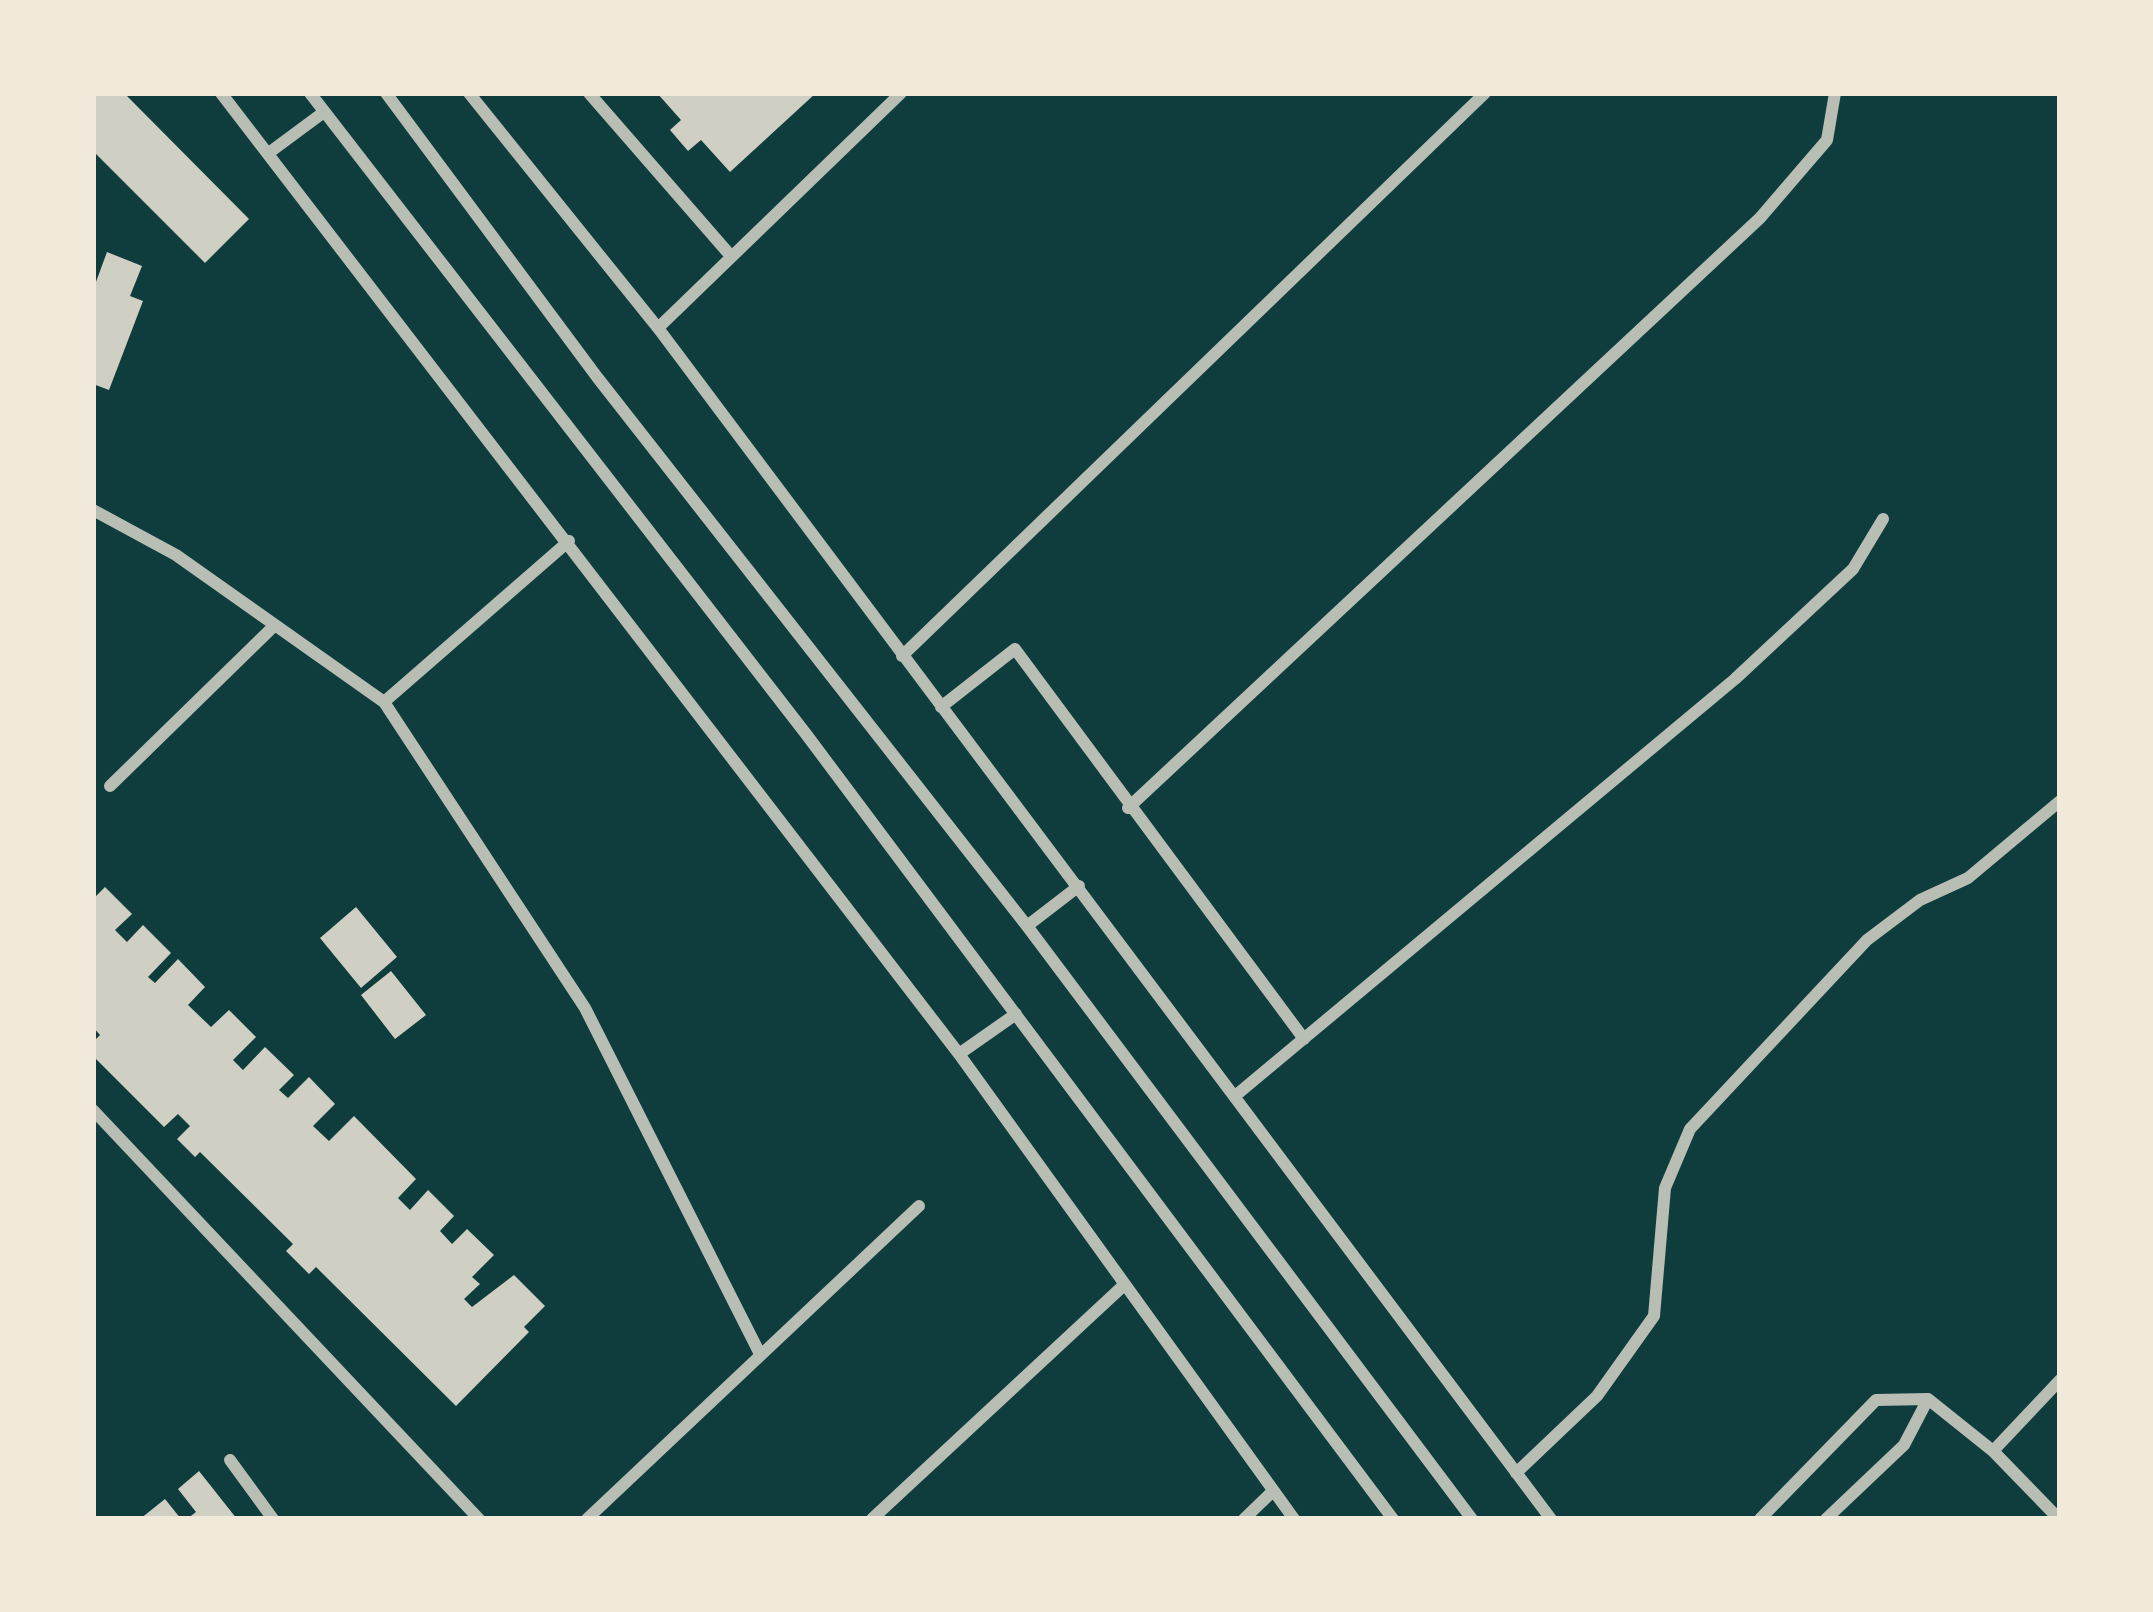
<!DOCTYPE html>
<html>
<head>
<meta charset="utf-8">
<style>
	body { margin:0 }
	#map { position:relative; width:2153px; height:1612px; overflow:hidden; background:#0f3d3e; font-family:Helvetica,sans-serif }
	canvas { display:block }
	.frame { position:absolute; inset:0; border:96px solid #f1e9da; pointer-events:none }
</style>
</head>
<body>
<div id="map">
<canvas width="2153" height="1612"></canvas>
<div class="frame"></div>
</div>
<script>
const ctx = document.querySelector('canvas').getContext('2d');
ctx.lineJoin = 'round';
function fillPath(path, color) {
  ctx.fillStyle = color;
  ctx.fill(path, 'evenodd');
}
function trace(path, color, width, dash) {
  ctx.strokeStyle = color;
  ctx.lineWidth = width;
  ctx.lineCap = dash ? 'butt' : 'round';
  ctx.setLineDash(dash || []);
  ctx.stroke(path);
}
const building = new Path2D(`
	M 93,93 L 124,93 L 249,219 L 205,263 L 93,151 Z
	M 657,93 L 816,93 L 730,172 L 701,140 L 688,151 L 670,130 L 681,120 Z
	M 107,252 L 142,266 L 130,296 L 143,301 L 109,390 L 93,384 L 93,290 Z
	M 105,887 L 132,914 L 115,930 L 127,942 L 143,925 L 171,953 L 148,977 L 155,983 L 178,959 L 205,987 L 188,1005 L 211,1027 L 229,1010 L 256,1037 L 233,1060 L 243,1070 L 265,1047 L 294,1075 L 279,1090 L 288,1098 L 309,1077 L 335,1104 L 313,1126 L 329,1141 L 354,1116 L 416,1179 L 398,1198 L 410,1210 L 428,1190 L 454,1216 L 440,1231 L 452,1244 L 467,1229 L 494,1255 L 472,1277 L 480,1284 L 464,1299 L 472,1307 L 514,1275 L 545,1306 L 524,1327 L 529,1332 L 456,1406 L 316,1267 L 309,1274 L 286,1251 L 293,1244 L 200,1152 L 195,1157 L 177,1139 L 190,1126 L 178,1114 L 164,1127 L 93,1056 L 93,1042 L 100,1035 L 93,1027 L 93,899 Z
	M 356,907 L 397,957 L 361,988 L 320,938 Z
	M 391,971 L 426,1015 L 395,1039 L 361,995 Z
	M 199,1471 L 237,1519 L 187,1519 L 196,1512 L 178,1489 Z
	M 165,1499 L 181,1519 L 140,1519 Z`);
const minor = new Path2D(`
	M 221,93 L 959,1054 L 1294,1519
	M 310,93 L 806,734 L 1393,1519
	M 386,93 L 597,377 L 1027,926 L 1472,1519
	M 469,93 L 658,328 L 1551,1519
	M 589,93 L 730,255
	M 270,152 L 324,112
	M 658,328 L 901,93
	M 93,510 L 176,555 L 384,702
	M 569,541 L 384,702 L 585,1008 L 760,1354
	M 902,656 L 1485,93
	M 941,707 L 1015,649 L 1304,1039
	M 110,786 L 275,625
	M 1128,808 L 1760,218 L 1827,140 L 1835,93
	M 1027,926 L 1079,886
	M 959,1054 L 1016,1014
	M 1235,1096 L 1735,679 L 1853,569 L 1883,519
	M 93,1110 L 479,1519
	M 1993,1451 L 2060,1380
	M 230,1460 L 273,1519
	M 1516,1473 L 1597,1396 L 1654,1316 L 1665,1188 L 1690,1129 L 1867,940 L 1920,900 L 1968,878 L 2060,801
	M 587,1519 L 919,1206
	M 872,1519 L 1123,1286
	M 1244,1519 L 1273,1491
	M 1760,1519 L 1876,1400 L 1928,1399 L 1993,1451 L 2059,1519
	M 1826,1519 L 1904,1445 L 1928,1399`);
fillPath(building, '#cfcfc3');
trace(minor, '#b8beb3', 12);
</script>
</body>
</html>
